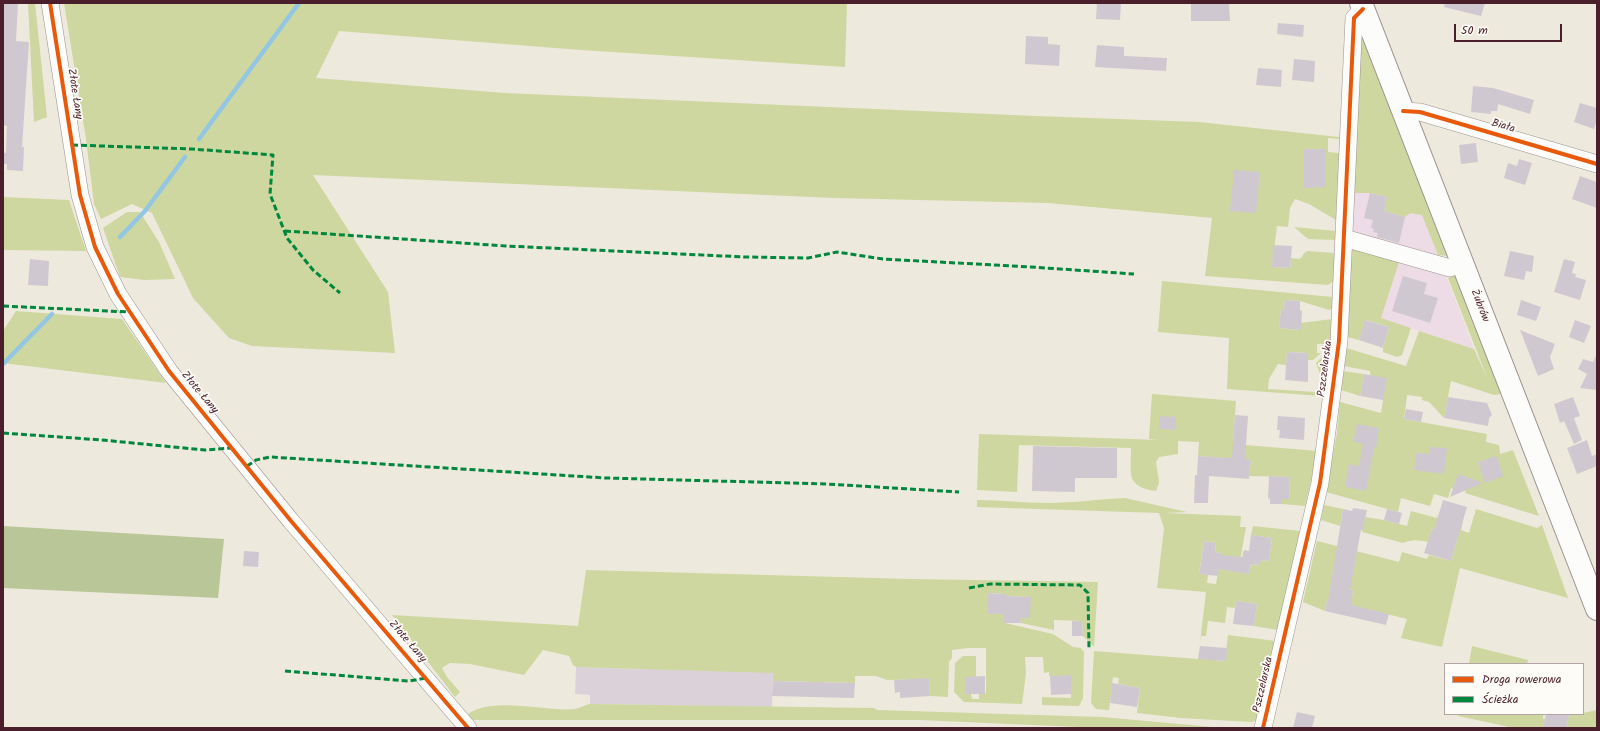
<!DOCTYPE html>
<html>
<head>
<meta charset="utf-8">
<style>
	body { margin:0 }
	#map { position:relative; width:1600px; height:731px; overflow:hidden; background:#eee9dd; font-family:Kalam,sans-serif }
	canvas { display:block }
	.frame { position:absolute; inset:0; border:4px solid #4a1f2b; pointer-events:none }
	.legend { position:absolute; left:1444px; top:663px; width:140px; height:52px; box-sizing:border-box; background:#fdfcf7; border:1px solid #b5a4a5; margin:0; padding:5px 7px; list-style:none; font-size:12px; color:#4a1f2b }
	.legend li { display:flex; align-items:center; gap:8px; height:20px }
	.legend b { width:20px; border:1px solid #b5a4a5 }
	.scale { position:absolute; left:1454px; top:24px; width:108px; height:18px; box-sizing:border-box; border:2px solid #4a1f2b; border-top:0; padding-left:5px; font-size:12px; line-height:14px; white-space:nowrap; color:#4a1f2b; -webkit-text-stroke:3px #fdfcf7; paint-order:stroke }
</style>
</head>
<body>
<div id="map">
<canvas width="1600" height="731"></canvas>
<div class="frame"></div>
<ul class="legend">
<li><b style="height:5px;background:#e8590c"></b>Droga rowerowa</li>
<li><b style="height:5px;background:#00873e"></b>Ścieżka</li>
</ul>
<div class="scale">50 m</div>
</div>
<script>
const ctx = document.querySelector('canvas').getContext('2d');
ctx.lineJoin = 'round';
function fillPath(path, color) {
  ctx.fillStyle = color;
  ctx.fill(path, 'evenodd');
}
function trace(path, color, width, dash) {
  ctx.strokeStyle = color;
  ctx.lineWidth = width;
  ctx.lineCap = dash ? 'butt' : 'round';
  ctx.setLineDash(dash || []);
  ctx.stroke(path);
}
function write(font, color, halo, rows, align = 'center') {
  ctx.font = font + ' Kalam,sans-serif';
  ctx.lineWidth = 3.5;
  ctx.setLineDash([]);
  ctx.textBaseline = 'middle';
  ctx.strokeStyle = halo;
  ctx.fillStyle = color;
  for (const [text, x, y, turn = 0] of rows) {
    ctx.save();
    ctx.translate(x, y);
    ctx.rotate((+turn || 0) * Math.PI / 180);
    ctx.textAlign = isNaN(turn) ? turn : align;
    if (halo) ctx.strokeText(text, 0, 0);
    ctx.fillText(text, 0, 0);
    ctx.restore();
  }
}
const built = new Path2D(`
	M 1360,51 L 1447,278 L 1474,349 L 1349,308 Z`);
const industrial = new Path2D(`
	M 576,667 L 773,672 L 772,707 L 590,704 L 590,695 L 575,694 Z`);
const green = new Path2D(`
	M 28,3 L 35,3 L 47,117 L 34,122 Z
	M 64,3 L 847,3 L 845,67 L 581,50 L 339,31 L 316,78 L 505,93 L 1036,116 L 1199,122 L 1339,137 L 1339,139 L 1328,138 L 1328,152 L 1339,153 L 1336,220 L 1309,204 L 1295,199 L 1290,208 L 1288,227 L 1277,226 L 1272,267 L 1290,268 L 1291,258 L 1299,259 L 1302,257 L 1304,253 L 1308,251 L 1335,253 L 1334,281 L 1328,285 L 1205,276 L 1212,218 L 1202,217 L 1048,203 L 834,198 L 313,175 L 388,292 L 395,353 L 252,346 L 229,338 L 193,298 L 152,213 L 132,204 L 101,219 L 94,204 L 86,139 Z
	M 1366,35 L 1450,256 L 1438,255 L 1422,215 L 1410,213 L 1405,217 L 1384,211 L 1387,197 L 1370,193 L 1354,193 L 1360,51 L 1358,41 Z
	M 3,197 L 69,200 L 86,251 L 3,250 Z
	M 127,212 L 140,212 L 159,242 L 175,279 L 144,280 L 120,277 L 103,228 Z
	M 1294,227 L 1336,231 L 1335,240 L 1308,239 Z
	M 1352,246 L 1399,262 L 1381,318 L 1411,328 L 1402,355 L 1397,357 L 1383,352 L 1383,348 L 1389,327 L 1366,320 L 1359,340 L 1347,337 Z
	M 1457,271 L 1512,416 L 1510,417 L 1501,394 L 1494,395 L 1451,381 L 1444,418 L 1429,402 L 1422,400 L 1422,397 L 1407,395 L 1404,419 L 1487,434 L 1486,442 L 1499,445 L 1500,454 L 1513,450 L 1539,516 L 1465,493 L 1470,479 L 1458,475 L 1453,489 L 1451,488 L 1448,498 L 1434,494 L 1430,506 L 1401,498 L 1398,512 L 1326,492 L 1337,433 L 1340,402 L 1381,413 L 1383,400 L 1370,375 L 1370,371 L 1344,366 L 1346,348 L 1406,366 L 1419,331 L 1474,349 L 1488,380 L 1448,278 Z
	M 1162,281 L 1333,297 L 1333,308 L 1329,310 L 1300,301 L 1285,300 L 1284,309 L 1281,309 L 1279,328 L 1300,330 L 1301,323 L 1332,319 L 1331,344 L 1317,344 L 1317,353 L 1321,353 L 1313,360 L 1308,360 L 1308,353 L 1287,352 L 1286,365 L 1278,364 L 1269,379 L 1268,389 L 1315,392 L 1321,396 L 1227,389 L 1229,338 L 1158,332 Z
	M 16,311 L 122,319 L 166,383 L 3,363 L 3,331 Z
	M 1325,354 L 1330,354 L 1328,384 L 1324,383 L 1324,375 L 1320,374 L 1316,363 Z
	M 1343,371 L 1364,374 L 1360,396 L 1341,390 Z
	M 1152,394 L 1236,401 L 1233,444 L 1318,451 L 1305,506 L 1282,504 L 1282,499 L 1289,499 L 1290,477 L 1249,476 L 1251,460 L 1198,456 L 1199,442 L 1178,441 L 1178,454 L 1159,457 L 1156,462 L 1159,482 L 1156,491 C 1125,487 1131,473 1131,448 L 1019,445 L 1017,492 L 977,490 L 979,434 L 1160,440 L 1149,439 Z
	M 1125,498 L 1187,512 L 1164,513 L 1241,516 L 1240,527 L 1246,527 L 1238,572 L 1249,574 L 1251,564 L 1259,565 L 1261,560 L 1269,561 L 1272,538 L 1251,535 L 1253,526 L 1300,531 L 1278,630 L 1254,626 L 1257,604 L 1236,601 L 1235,608 L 1227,607 L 1225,623 L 1208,621 L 1206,636 L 1201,636 L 1198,658 L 1225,661 L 1228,635 L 1276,641 L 1258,719 L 1252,722 L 1181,718 L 1137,713 L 1140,688 L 1118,684 L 1119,678 L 1113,677 L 1109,710 L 1096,709 L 1091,703 L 1094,651 L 1198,659 L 1206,592 L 1157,588 L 1164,528 L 1159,513 L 977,507 L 977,500 C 1000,500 1024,503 1048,503 C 1074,503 1098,499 1125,498 ZM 1204,541 L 1216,543 L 1215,552 L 1221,553 L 1216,584 L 1207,583 L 1208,575 L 1199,573 Z
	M 1324,505 L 1343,509 L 1340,526 L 1321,520 Z
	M 1476,509 L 1537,528 L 1542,525 L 1568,598 L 1460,568 L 1442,647 L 1401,638 L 1407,619 L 1345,604 L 1347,596 L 1352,597 L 1353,590 L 1348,589 L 1327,601 L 1325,611 L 1303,602 L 1317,541 L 1399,562 L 1402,552 L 1427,559 L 1429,555 L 1451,561 L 1458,537 L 1432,529 L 1428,542 C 1419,540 1411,539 1403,543 L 1362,532 L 1365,517 L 1384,520 L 1407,526 L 1411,511 L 1437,518 L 1439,514 L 1463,521 L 1461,530 L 1469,533 Z
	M 586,570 L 911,579 L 1098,582 L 1094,647 L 1083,636 L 1082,621 L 1054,620 L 1054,630 L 1021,623 L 1020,618 L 1030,618 L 1030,597 L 1005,596 L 1005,594 L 989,593 L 987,613 L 1004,614 L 1005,623 L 1053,634 L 1073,647 L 1081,648 L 1084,652 L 1083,698 L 1079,706 L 1042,705 L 1042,697 L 1071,698 L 1071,676 L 1049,676 L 1049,672 L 1044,673 L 1043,657 L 1025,657 L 1026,673 L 1022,704 L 964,702 L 954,692 L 955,663 L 963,656 L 976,656 L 976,677 L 965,677 L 965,694 L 971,694 L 972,699 L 979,699 L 979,694 L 986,694 L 986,648 L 968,648 L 952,650 L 952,658 L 949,662 L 948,697 L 930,696 L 929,679 L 887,680 L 876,676 L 855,676 L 855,683 L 773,681 L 773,673 L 576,667 L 573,665 L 569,656 L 543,650 L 524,675 L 470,664 L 450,663 L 442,668 L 447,677 L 460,692 L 455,697 L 392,615 L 578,626 Z
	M 1472,646 L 1528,660 L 1527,664 L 1469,664 Z
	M 590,704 L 874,708 L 877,710 L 1102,717 L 1224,728 L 1101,728 L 919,720 L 473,720 L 468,714 C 494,696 545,712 575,709 C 580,708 585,705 590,704 Z
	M 1597,710 L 1597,728 L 1566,728 L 1569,715 L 1583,714 L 1583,713 Z
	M 1459,714 L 1543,714 L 1543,719 L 1545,719 L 1543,728 L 1514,728 L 1458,716 Z`);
const forest = new Path2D(`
	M 3,526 L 224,539 L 218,598 L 3,588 Z`);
const stream = new Path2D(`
	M 199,139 L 299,3
	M 120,237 L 145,211 L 185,157
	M 3,364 L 52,314`);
const building = new Path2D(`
	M 3,3 L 18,3 L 16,41 L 29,42 L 22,147 L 24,147 L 23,171 L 7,170 L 7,164 L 3,164 L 3,152 L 6,153 L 7,126 L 3,125 Z
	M 1097,3 L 1121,3 L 1120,20 L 1096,19 Z
	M 1191,3 L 1229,3 L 1230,21 L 1191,21 Z
	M 1445,3 L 1485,3 L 1481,16 L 1444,7 Z
	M 1278,23 L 1304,25 L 1303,37 L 1277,34 Z
	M 1026,36 L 1048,37 L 1048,44 L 1060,45 L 1059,66 L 1025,64 Z
	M 1097,45 L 1124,47 L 1124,56 L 1167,58 L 1166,71 L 1095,67 Z
	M 1294,59 L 1315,61 L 1314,82 L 1292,80 Z
	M 1258,68 L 1282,70 L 1281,87 L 1256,85 Z
	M 1473,86 L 1493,88 L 1534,100 L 1530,114 L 1498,104 L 1497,111 L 1491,111 L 1491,114 L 1471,112 Z
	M 1580,103 L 1597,108 L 1597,119 L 1594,129 L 1574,122 Z
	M 1476,143 L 1478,162 L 1461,164 L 1459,145 Z
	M 1304,149 L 1326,149 L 1326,187 L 1304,188 Z
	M 1519,159 L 1532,163 L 1525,185 L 1504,178 L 1508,163 L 1517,166 Z
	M 1234,170 L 1260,172 L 1256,213 L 1230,211 Z
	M 1580,176 L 1597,182 L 1597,208 L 1572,199 Z
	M 1370,193 L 1387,197 L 1384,211 L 1405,217 L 1399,243 L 1377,237 L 1378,233 L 1373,232 L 1374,229 L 1371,228 L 1373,220 L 1364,218 Z
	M 1273,245 L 1292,246 L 1290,268 L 1272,267 Z
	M 1510,251 L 1534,256 L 1532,272 L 1526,271 L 1524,280 L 1504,276 Z
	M 30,259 L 49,261 L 48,286 L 28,285 Z
	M 1564,259 L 1575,262 L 1572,273 L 1576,274 L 1575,277 L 1586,280 L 1580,300 L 1554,292 Z
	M 1403,276 L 1427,283 L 1424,294 L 1438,298 L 1430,323 L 1392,311 Z
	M 1285,300 L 1300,301 L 1300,310 L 1302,311 L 1301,330 L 1279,328 L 1281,309 L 1284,309 Z
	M 1521,300 L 1541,307 L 1536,321 L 1517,315 Z
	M 1365,320 L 1389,327 L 1383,348 L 1359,340 Z
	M 1575,320 L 1591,326 L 1584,343 L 1569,337 Z
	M 1520,330 L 1555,344 L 1550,357 L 1554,369 L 1538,376 Z
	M 1287,352 L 1308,353 L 1308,382 L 1285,380 Z
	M 1597,354 L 1597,390 L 1580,388 L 1587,374 L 1578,369 L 1583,359 L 1593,362 Z
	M 1364,374 L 1387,378 L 1383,400 L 1360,396 Z
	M 1448,397 L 1487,403 L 1492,415 L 1489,418 L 1488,426 L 1444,418 Z
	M 1573,397 L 1580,416 L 1574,418 L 1582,440 L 1574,444 L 1564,421 L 1560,423 L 1554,404 Z
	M 1406,409 L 1423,412 L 1421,422 L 1404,419 Z
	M 1235,415 L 1248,416 L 1245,459 L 1251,460 L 1249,479 L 1209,476 L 1208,503 L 1194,503 L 1195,475 L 1197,475 L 1198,456 L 1232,458 Z
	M 1159,416 L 1176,417 L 1175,430 L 1159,429 Z
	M 1278,416 L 1305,418 L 1304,440 L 1279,438 L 1280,430 L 1277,430 Z
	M 1357,424 L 1379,428 L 1376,448 L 1374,448 L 1366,491 L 1345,487 L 1349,464 L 1359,466 L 1363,444 L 1353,442 Z
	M 1587,440 L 1592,456 L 1597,454 L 1597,466 L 1577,474 L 1567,448 Z
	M 1033,446 L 1117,448 L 1117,478 L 1075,478 L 1075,492 L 1032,491 Z
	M 1430,447 L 1447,448 L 1444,474 L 1414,470 L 1416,453 L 1429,454 Z
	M 1497,456 L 1503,476 L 1485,483 L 1478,462 Z
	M 1458,474 L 1483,483 L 1450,497 Z
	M 1269,476 L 1290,477 L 1289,499 L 1282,499 L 1282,504 L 1270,504 L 1270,498 L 1268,499 Z
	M 1443,500 L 1467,507 L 1451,561 L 1424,553 L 1432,529 L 1434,530 Z
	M 1353,508 L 1367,510 L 1363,530 L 1361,530 L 1350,590 L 1353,590 L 1351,605 L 1389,614 L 1386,625 L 1325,611 L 1327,601 L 1328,601 L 1343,509 L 1352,511 Z
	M 1387,509 L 1402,513 L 1399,524 L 1384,520 Z
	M 1251,535 L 1272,538 L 1269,561 L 1261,560 L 1260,565 L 1251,564 L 1249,574 L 1219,569 L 1218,576 L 1199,574 L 1204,541 L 1216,543 L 1215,552 L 1221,553 L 1221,555 L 1242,557 L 1244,550 L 1249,551 Z
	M 244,551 L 259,552 L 258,567 L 243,566 Z
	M 988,593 L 1005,594 L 1005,596 L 1031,597 L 1030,618 L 1020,618 L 1021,623 L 1004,623 L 1004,614 L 987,614 Z
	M 1236,601 L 1257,604 L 1254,626 L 1233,624 Z
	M 1072,621 L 1082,621 L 1083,636 L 1072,636 Z
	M 1200,646 L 1227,648 L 1226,661 L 1198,659 Z
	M 1071,675 L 1071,694 L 1051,695 L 1050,676 Z
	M 985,676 L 985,694 L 965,694 L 965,677 Z
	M 929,678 L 930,696 L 900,698 L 900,692 L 895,693 L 894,680 Z
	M 773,681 L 855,683 L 854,698 L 772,696 Z
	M 1112,683 L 1140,688 L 1137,707 L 1110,703 Z
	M 1297,712 L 1315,716 L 1312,728 L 1293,728 Z
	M 1546,714 L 1569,715 L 1566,728 L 1543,728 Z`);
const minor = new Path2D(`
	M 50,3 L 80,195 L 95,247 L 118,294 L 169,371 L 291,521 L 468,728
	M 1403,111 L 1420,112 L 1597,164
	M 1344,238 L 1450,268 L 1461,262
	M 1263,728 L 1320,483 L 1339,341 L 1354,18 L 1363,9`);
const major = new Path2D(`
	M 1361,3 L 1597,609`);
const quiet = new Path2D(`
	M 72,145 L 192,149 L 273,155 L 270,194 L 287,238 L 313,270 L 340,293
	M 285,231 L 506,246 L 745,257 L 808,258 L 837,252 L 883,259 L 1031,267 L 1134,274
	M 3,306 L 129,312
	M 3,433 L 102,440 L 205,450 L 232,448
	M 247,466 L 256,460 L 270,457 L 606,478 L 827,484 L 959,492
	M 969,588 L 990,584 L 1080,585 L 1088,593 L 1089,649
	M 285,671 L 409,681 L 426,678`);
const cycleway = new Path2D(`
	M 50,3 L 80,195 L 95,247 L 118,294 L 169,371 L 291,521 L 468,728
	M 1403,111 L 1420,112 L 1597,164
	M 1263,728 L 1320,483 L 1339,341 L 1354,18 L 1363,9`);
const streetNames = [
	["Złote Łany",74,94,81],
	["Biała",1503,127,16],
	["Żubrów",1479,306,69],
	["Pszczelarska",1326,369,-83],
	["Złote Łany",199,393,50],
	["Złote Łany",407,642,49],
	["Pszczelarska",1264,685,-77]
];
fillPath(built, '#eddce5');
fillPath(industrial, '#dbd2d9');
fillPath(green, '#ced79f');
fillPath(forest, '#b9c798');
trace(stream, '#93c6e3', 4.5);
fillPath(building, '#d0c8d0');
trace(minor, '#9c928e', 18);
trace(major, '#9c928e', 24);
trace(minor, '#fcfcfa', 17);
trace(major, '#fcfcfa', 22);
trace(quiet, '#00873e', 3, [6, 3]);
trace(cycleway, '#e8590c', 4);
write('11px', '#4a1f2b', '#fdfcf7', streetNames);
</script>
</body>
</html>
